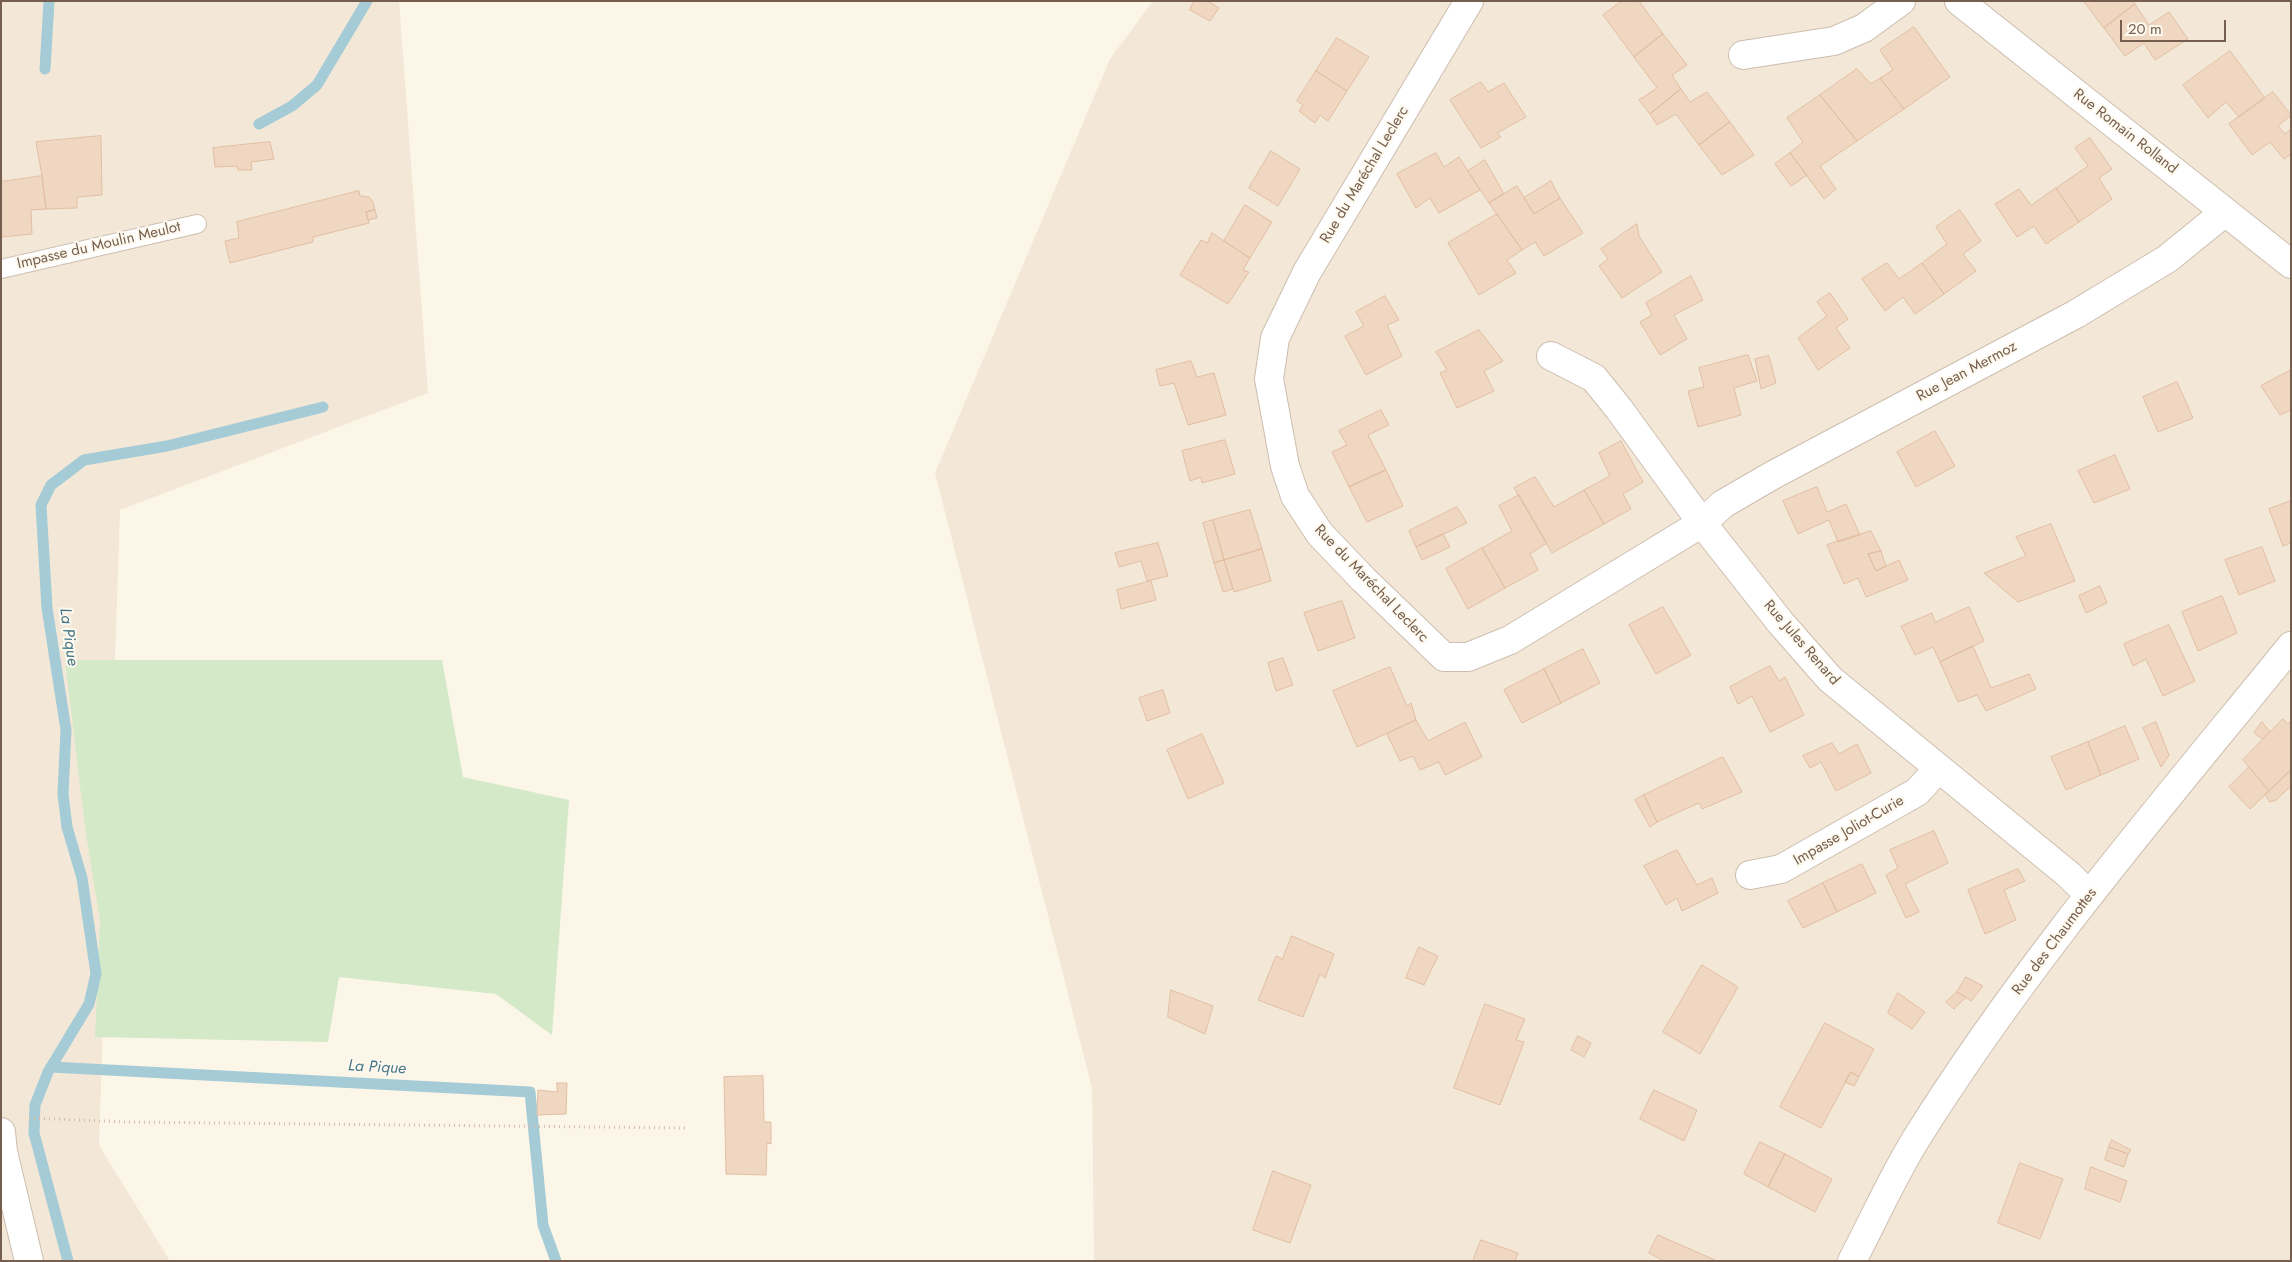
<!DOCTYPE html>
<html>
<head>
<meta charset="utf-8">
<style>
	body { margin:0 }
	#map { position:relative; width:2292px; height:1262px; overflow:hidden; background:#fcf6e9; font-family:Jost,sans-serif }
	canvas { display:block }
	.frame { position:absolute; inset:0; border:2px solid #755e4d; pointer-events:none }
	.scale { position:absolute; left:2120px; top:20px; width:106px; height:22px; box-sizing:border-box; border:2px solid #755e4d; border-top:0; padding-left:6px; font-size:15px; line-height:18px; white-space:nowrap; color:#755e4d; -webkit-text-stroke:4px #fef9ef; paint-order:stroke }
</style>
</head>
<body>
<div id="map">
<canvas width="2292" height="1262"></canvas>
<div class="frame"></div>
<div class="scale">20 m</div>
</div>
<script>
const ctx = document.querySelector('canvas').getContext('2d');
ctx.lineJoin = 'round';
function fillPath(path, color) {
  ctx.fillStyle = color;
  ctx.fill(path, 'evenodd');
}
function trace(path, color, width, dash) {
  ctx.strokeStyle = color;
  ctx.lineWidth = width;
  ctx.lineCap = dash ? 'butt' : 'round';
  ctx.setLineDash(dash || []);
  ctx.stroke(path);
}
function write(font, color, halo, rows, align = 'center') {
  ctx.font = font + ' Jost,sans-serif';
  ctx.lineWidth = 4;
  ctx.setLineDash([]);
  ctx.textBaseline = 'middle';
  ctx.strokeStyle = halo;
  ctx.fillStyle = color;
  for (const [text, x, y, turn = 0] of rows) {
    ctx.save();
    ctx.translate(x, y);
    ctx.rotate((+turn || 0) * Math.PI / 180);
    ctx.textAlign = isNaN(turn) ? turn : align;
    if (halo) ctx.strokeText(text, 0, 0);
    ctx.fillText(text, 0, 0);
    ctx.restore();
  }
}
const residential = new Path2D(`
	M 1,1 L 399,1 L 428,393 L 120,510 L 99,1145 L 170,1261 L 1,1261 Z
	M 1153,1 L 2291,1 L 2291,1261 L 1094,1261 L 1092,1088 L 935,473 L 1110,59 Z`);
const green = new Path2D(`
	M 65,660 L 442,660 L 463,777 L 569,800 L 552,1035 L 496,994 L 339,977 L 328,1042 L 95,1037 L 100,921 L 85,827 Z`);
const stream = new Path2D(`
	M 45,69 L 49,1
	M 259,124 L 292,106 L 317,85 L 367,1
	M 51,1067 L 530,1092 L 543,1225 L 556,1261
	M 68,1261 L 34,1133 L 35,1105 L 48,1072 L 89,1004 L 96,974 L 82,878 L 67,827 L 63,794 L 66,730 L 47,608 L 41,505 L 51,485 L 84,460 L 167,446 L 323,407`);
const building = new Path2D(`
	M 1194,1 L 1208,1 L 1219,8 L 1210,21 L 1190,10 Z
	M 1622,1 L 1639,1 L 1663,34 L 1634,57 L 1603,15 Z
	M 2084,1 L 2133,1 L 2135,4 L 2104,28 Z
	M 2135,4 L 2149,25 L 2169,12 L 2188,39 L 2155,60 L 2144,43 L 2125,56 L 2104,28 Z
	M 1914,27 L 1950,77 L 1904,109 L 1880,78 L 1893,70 L 1880,50 Z
	M 1663,34 L 1687,65 L 1672,75 L 1681,89 L 1650,114 L 1639,100 L 1657,88 L 1634,57 Z
	M 1337,38 L 1369,57 L 1347,91 L 1316,71 Z
	M 2230,51 L 2265,98 L 2239,117 L 2226,102 L 2208,118 L 2183,85 Z
	M 1857,69 L 1871,84 L 1880,78 L 1904,109 L 1857,141 L 1820,95 Z
	M 1316,71 L 1347,91 L 1328,121 L 1320,115 L 1315,123 L 1299,111 L 1303,105 L 1297,101 Z
	M 1481,82 L 1488,92 L 1504,83 L 1526,117 L 1497,133 L 1501,137 L 1481,148 L 1450,100 Z
	M 1681,89 L 1690,102 L 1707,92 L 1730,122 L 1699,145 L 1676,114 L 1657,125 L 1650,114 Z
	M 2273,92 L 2291,115 L 2278,126 L 2285,134 L 2291,129 L 2291,154 L 2284,159 L 2270,142 L 2252,155 L 2229,124 Z
	M 1820,95 L 1857,141 L 1820,166 L 1836,189 L 1824,199 L 1790,153 L 1803,142 L 1787,118 Z
	M 1730,122 L 1754,155 L 1722,175 L 1699,145 Z
	M 101,136 L 102,195 L 77,197 L 77,208 L 46,209 L 42,176 L 36,142 Z
	M 2090,138 L 2112,169 L 2099,178 L 2112,199 L 2079,222 L 2056,188 L 2088,166 L 2075,148 Z
	M 270,142 L 274,159 L 251,162 L 252,170 L 238,170 L 237,166 L 215,167 L 213,148 Z
	M 1271,151 L 1300,169 L 1278,206 L 1249,188 Z
	M 1436,153 L 1444,167 L 1459,157 L 1480,190 L 1439,213 L 1430,198 L 1416,208 L 1397,174 Z
	M 1790,153 L 1807,175 L 1791,186 L 1775,164 Z
	M 1485,160 L 1504,194 L 1489,203 L 1468,171 Z
	M 42,176 L 46,209 L 31,210 L 32,234 L 1,237 L 1,182 Z
	M 1551,181 L 1560,198 L 1534,214 L 1524,198 Z
	M 1517,186 L 1534,214 L 1560,198 L 1583,233 L 1544,256 L 1535,242 L 1522,250 L 1489,203 Z
	M 2056,188 L 2079,222 L 2046,244 L 2034,226 L 2017,237 L 1995,204 L 2019,189 L 2031,205 Z
	M 359,191 L 360,196 L 369,197 L 373,202 L 375,210 L 366,212 L 369,223 L 313,237 L 313,242 L 230,263 L 225,241 L 239,238 L 237,222 Z
	M 1245,205 L 1272,222 L 1250,258 L 1224,241 Z
	M 375,210 L 377,218 L 368,220 L 366,212 Z
	M 1960,210 L 1981,241 L 1963,254 L 1976,271 L 1944,294 L 1922,263 L 1947,244 L 1936,227 Z
	M 1497,214 L 1522,250 L 1507,260 L 1516,273 L 1479,295 L 1448,243 Z
	M 1637,224 L 1639,236 L 1662,272 L 1622,298 L 1599,266 L 1608,259 L 1601,249 Z
	M 1212,233 L 1250,258 L 1243,270 L 1249,272 L 1228,304 L 1180,275 L 1201,240 L 1207,243 Z
	M 1887,263 L 1899,279 L 1922,263 L 1944,294 L 1915,314 L 1903,297 L 1885,311 L 1862,279 Z
	M 1691,276 L 1703,300 L 1674,315 L 1687,339 L 1660,355 L 1640,322 L 1652,315 L 1646,303 Z
	M 1830,293 L 1848,319 L 1836,328 L 1850,348 L 1818,370 L 1798,338 L 1827,316 L 1817,302 Z
	M 1385,296 L 1399,320 L 1387,325 L 1402,356 L 1366,375 L 1345,336 L 1364,326 L 1356,312 Z
	M 1479,330 L 1503,361 L 1484,371 L 1494,391 L 1457,408 L 1440,373 L 1447,370 L 1436,352 Z
	M 1748,355 L 1757,381 L 1734,388 L 1741,415 L 1698,427 L 1688,391 L 1704,387 L 1699,368 Z
	M 1769,356 L 1776,383 L 1761,389 L 1755,359 Z
	M 1191,361 L 1197,377 L 1214,373 L 1226,415 L 1188,425 L 1174,383 L 1160,386 L 1156,370 Z
	M 2291,370 L 2291,410 L 2280,415 L 2261,386 Z
	M 2177,382 L 2193,418 L 2158,432 L 2143,397 Z
	M 1381,410 L 1389,425 L 1368,435 L 1386,470 L 1349,487 L 1332,452 L 1347,445 L 1339,431 Z
	M 1935,431 L 1955,466 L 1916,487 L 1897,452 Z
	M 1225,440 L 1235,474 L 1202,483 L 1201,477 L 1190,481 L 1182,451 Z
	M 1621,441 L 1643,482 L 1623,494 L 1631,509 L 1604,524 L 1584,490 L 1610,476 L 1599,453 Z
	M 2115,455 L 2130,489 L 2094,503 L 2078,471 Z
	M 1386,470 L 1403,506 L 1367,522 L 1349,487 Z
	M 1535,477 L 1554,507 L 1584,490 L 1604,524 L 1552,553 L 1514,488 Z
	M 1817,487 L 1827,512 L 1846,504 L 1860,535 L 1838,542 L 1829,520 L 1798,534 L 1783,501 Z
	M 1519,495 L 1547,543 L 1530,554 L 1538,570 L 1505,588 L 1482,548 L 1512,531 L 1499,506 Z
	M 2291,501 L 2291,543 L 2283,546 L 2269,509 Z
	M 1457,507 L 1467,523 L 1416,547 L 1409,531 Z
	M 1250,510 L 1262,549 L 1224,560 L 1213,520 Z
	M 1213,520 L 1224,560 L 1214,563 L 1203,523 Z
	M 2051,524 L 2075,581 L 2018,602 L 1984,573 L 2026,556 L 2016,537 Z
	M 1871,531 L 1881,551 L 1868,554 L 1876,571 L 1899,560 L 1908,580 L 1866,597 L 1858,578 L 1844,584 L 1827,545 Z
	M 1443,534 L 1450,547 L 1422,560 L 1416,547 Z
	M 1158,543 L 1168,576 L 1147,581 L 1141,561 L 1119,567 L 1115,553 Z
	M 2262,547 L 2275,581 L 2239,595 L 2225,560 Z
	M 1482,548 L 1505,588 L 1468,609 L 1446,569 Z
	M 1262,549 L 1271,581 L 1234,592 L 1224,560 Z
	M 1881,551 L 1886,566 L 1876,571 L 1868,554 Z
	M 1224,560 L 1233,589 L 1223,592 L 1214,563 Z
	M 1151,581 L 1156,600 L 1121,609 L 1117,590 Z
	M 2100,586 L 2107,603 L 2086,613 L 2079,596 Z
	M 2222,596 L 2237,633 L 2198,651 L 2182,612 Z
	M 1342,601 L 1355,638 L 1318,651 L 1304,613 Z
	M 1663,607 L 1691,655 L 1656,674 L 1629,625 Z
	M 1969,607 L 1984,641 L 1940,662 L 1933,647 L 1915,655 L 1901,626 L 1932,613 L 1935,622 Z
	M 2169,625 L 2195,681 L 2163,696 L 2146,659 L 2133,666 L 2124,644 Z
	M 1973,646 L 1991,688 L 2029,674 L 2036,689 L 1986,711 L 1977,695 L 1958,702 L 1940,662 Z
	M 1583,649 L 1600,683 L 1561,703 L 1544,669 Z
	M 1283,658 L 1293,685 L 1276,691 L 1268,663 Z
	M 1770,666 L 1779,681 L 1785,677 L 1804,715 L 1770,732 L 1752,696 L 1738,704 L 1730,687 Z
	M 1390,667 L 1407,706 L 1411,703 L 1416,720 L 1357,747 L 1333,691 Z
	M 1544,669 L 1561,703 L 1522,723 L 1504,690 Z
	M 1163,690 L 1170,713 L 1147,721 L 1139,698 Z
	M 2283,719 L 2288,724 L 2291,721 L 2291,770 L 2269,791 L 2243,760 Z
	M 1416,720 L 1428,741 L 1465,722 L 1482,757 L 1445,775 L 1439,762 L 1420,770 L 1413,756 L 1400,761 L 1387,734 Z
	M 2156,722 L 2169,755 L 2161,767 L 2143,728 Z
	M 2262,722 L 2270,732 L 2263,739 L 2254,733 Z
	M 2125,726 L 2139,759 L 2101,775 L 2088,742 Z
	M 1202,734 L 1224,783 L 1188,799 L 1167,750 Z
	M 2088,742 L 2101,775 L 2066,790 L 2051,757 Z
	M 1832,743 L 1839,754 L 1857,744 L 1871,773 L 1836,791 L 1821,762 L 1810,768 L 1803,756 Z
	M 1723,757 L 1742,792 L 1702,809 L 1699,803 L 1657,822 L 1644,795 Z
	M 2249,767 L 2269,791 L 2250,809 L 2229,787 Z
	M 2291,770 L 2291,786 L 2276,800 L 2270,802 L 2265,795 Z
	M 1644,795 L 1657,822 L 1650,827 L 1635,800 Z
	M 1934,831 L 1948,863 L 1905,884 L 1919,912 L 1906,918 L 1886,875 L 1898,868 L 1890,850 Z
	M 1677,850 L 1697,885 L 1712,878 L 1718,893 L 1682,911 L 1677,898 L 1666,905 L 1644,866 Z
	M 1862,864 L 1876,893 L 1837,912 L 1823,883 Z
	M 2018,869 L 2025,881 L 2004,890 L 2016,920 L 1985,934 L 1968,890 Z
	M 1823,883 L 1837,912 L 1803,928 L 1788,901 Z
	M 1292,936 L 1334,954 L 1325,978 L 1320,974 L 1303,1017 L 1258,1000 L 1276,956 L 1282,959 Z
	M 1419,947 L 1438,956 L 1424,985 L 1406,978 Z
	M 1702,965 L 1738,987 L 1700,1054 L 1663,1032 Z
	M 1966,977 L 1983,986 L 1971,1001 L 1957,992 Z
	M 1171,990 L 1213,1006 L 1205,1034 L 1168,1017 Z
	M 1957,992 L 1966,997 L 1954,1009 L 1946,1002 Z
	M 1898,993 L 1925,1012 L 1912,1029 L 1888,1013 Z
	M 1485,1004 L 1525,1019 L 1516,1040 L 1524,1042 L 1500,1105 L 1454,1088 Z
	M 1825,1023 L 1874,1049 L 1859,1077 L 1851,1072 L 1821,1128 L 1780,1107 Z
	M 1578,1036 L 1591,1043 L 1584,1057 L 1571,1050 Z
	M 1851,1072 L 1859,1077 L 1854,1086 L 1845,1082 Z
	M 763,1076 L 764,1122 L 771,1122 L 771,1144 L 767,1143 L 766,1175 L 726,1174 L 724,1077 Z
	M 557,1083 L 567,1083 L 566,1114 L 537,1115 L 538,1090 L 557,1092 Z
	M 1654,1090 L 1697,1110 L 1684,1141 L 1640,1119 Z
	M 2112,1140 L 2131,1150 L 2128,1154 L 2109,1147 Z
	M 1760,1142 L 1785,1154 L 1768,1187 L 1744,1174 Z
	M 2109,1147 L 2128,1154 L 2124,1167 L 2105,1160 Z
	M 1785,1154 L 1832,1179 L 1815,1212 L 1768,1187 Z
	M 2020,1163 L 2063,1179 L 2040,1239 L 1998,1223 Z
	M 2091,1167 L 2127,1181 L 2120,1202 L 2085,1189 Z
	M 1273,1171 L 1311,1185 L 1290,1243 L 1253,1230 Z
	M 1658,1235 L 1717,1261 L 1664,1261 L 1649,1253 Z
	M 1481,1240 L 1518,1253 L 1515,1261 L 1473,1261 Z`);
const path = new Path2D(`
	M 29,1118 L 127,1122 L 688,1128`);
const service = new Path2D(`
	M 1,269 L 197,224`);
const minor = new Path2D(`
	M 1469,1 L 1307,272 L 1275,338 L 1269,379 L 1285,466 L 1295,496 L 1320,534 L 1363,579 L 1444,657 L 1468,657 L 1510,640 L 1702,523 L 1723,504 L 1773,475 L 2076,314 L 2167,259 L 2225,212
	M 1959,1 L 2291,264
	M 1743,55 L 1834,41 L 1864,28 L 1901,1
	M 1551,356 L 1594,378 L 1619,409 L 1702,523 L 1780,622 L 1830,679 L 2069,875 L 2089,895
	M 1750,875 L 1781,869 L 1917,792 L 1938,769`);
const tertiary = new Path2D(`
	M 1,1132 L 3,1152 L 29,1261
	M 1852,1261 C 1873,1221 1892,1178 1916,1139 C 2025,964 2161,806 2291,646`);
const streetNames = [
	["Rue Romain Rolland",2125,132,38],
	["Rue du Maréchal Leclerc",1365,175,-59],
	["Impasse du Moulin Meulot",99,246,-13],
	["Rue Jean Mermoz",1967,372,-28],
	["Rue du Maréchal Leclerc",1371,584,46],
	["Rue Jules Renard",1801,643,49],
	["Impasse Joliot-Curie",1849,831,-30],
	["Rue des Chaumottes",2055,942,-53]
];
const waterNames = [
	["La Pique",68,637,82],
	["La Pique",377,1068,3]
];
fillPath(residential, '#f3e8d7');
fillPath(green, '#d3e9c7');
trace(stream, '#a4cbd6', 11);
fillPath(building, '#f0d7c2');
trace(building, '#e2bfa3', 1);
trace(service, '#cdbeaf', 20);
trace(minor, '#cdbeaf', 30);
trace(tertiary, '#cdbeaf', 30);
trace(path, '#d5bba4', 3, [1, 4]);
trace(service, '#fff', 18);
trace(minor, '#fff', 28);
trace(tertiary, '#fff', 28);
write('15px', '#755e4d', '#fef9ef', streetNames);
write('italic 16px', '#487887', '#fef9ef', waterNames);
</script>
</body>
</html>
